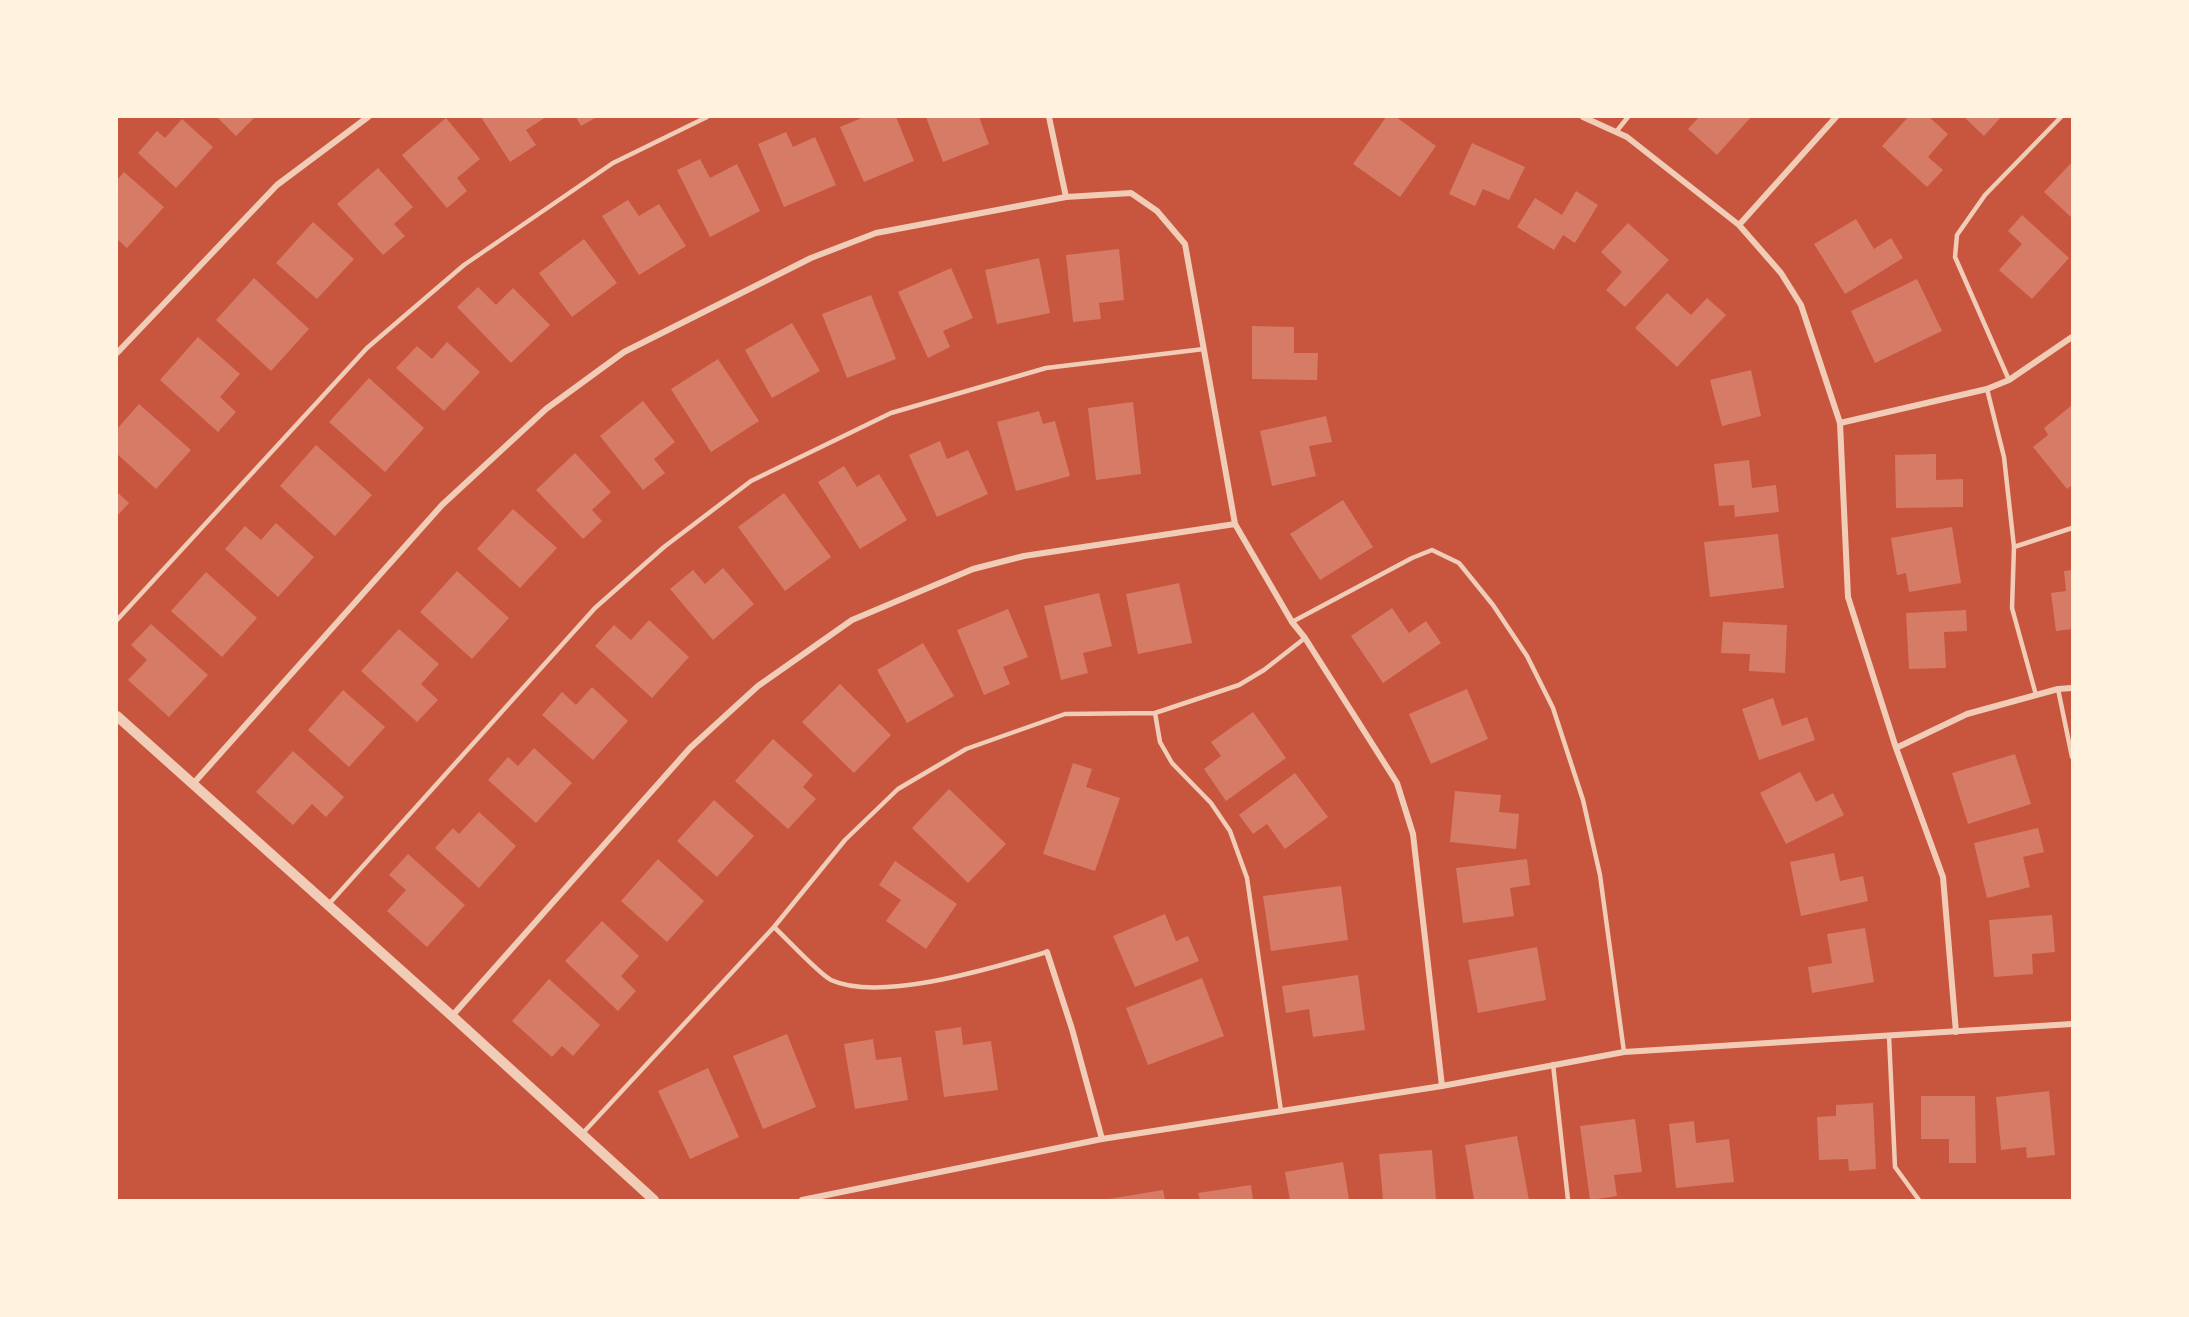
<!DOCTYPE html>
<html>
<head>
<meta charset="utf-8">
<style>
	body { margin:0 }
	#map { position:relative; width:2189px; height:1317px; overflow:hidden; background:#c8553d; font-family:Montserrat,sans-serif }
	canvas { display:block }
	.frame { position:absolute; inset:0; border:118px solid #fff3e0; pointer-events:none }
</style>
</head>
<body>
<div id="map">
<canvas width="2189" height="1317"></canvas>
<div class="frame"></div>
</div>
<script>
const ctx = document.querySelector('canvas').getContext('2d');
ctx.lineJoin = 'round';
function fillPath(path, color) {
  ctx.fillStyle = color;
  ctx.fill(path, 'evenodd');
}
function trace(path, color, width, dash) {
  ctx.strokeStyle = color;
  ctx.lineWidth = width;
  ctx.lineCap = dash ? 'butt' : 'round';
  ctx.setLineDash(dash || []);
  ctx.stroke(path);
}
const building = new Path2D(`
	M 217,117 L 255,117 L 236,136 Z
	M 481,117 L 546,117 L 526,130 L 536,145 L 510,162 Z
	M 576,117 L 597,117 L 581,126 Z
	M 864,117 L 896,117 L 914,161 L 864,182 L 840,127 Z
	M 926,117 L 979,117 L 989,144 L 943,162 Z
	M 1386,117 L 1396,117 L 1436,146 L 1400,197 L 1353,164 Z
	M 1699,117 L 1751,117 L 1717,155 L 1688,129 Z
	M 1908,117 L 1929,117 L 1948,134 L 1928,157 L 1943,170 L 1927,187 L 1882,146 Z
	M 1964,117 L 2001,117 L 1984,136 Z
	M 446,118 L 480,159 L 457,178 L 467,191 L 447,208 L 402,155 Z
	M 182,119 L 213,147 L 176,188 L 138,153 L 157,131 L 165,138 Z
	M 786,132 L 793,147 L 815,137 L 836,185 L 784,207 L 758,144 Z
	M 1472,143 L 1525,167 L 1509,200 L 1483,189 L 1475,206 L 1449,194 Z
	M 700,159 L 710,178 L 737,164 L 760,211 L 710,237 L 677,170 Z
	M 2072,162 L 2072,218 L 2044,192 Z
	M 378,168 L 413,207 L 394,224 L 405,236 L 383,255 L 337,204 Z
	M 124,172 L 164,207 L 127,248 L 117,239 L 117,180 Z
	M 1576,191 L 1598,205 L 1575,243 L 1563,235 L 1554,250 L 1517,227 L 1535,198 L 1562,215 Z
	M 628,200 L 639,216 L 659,204 L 686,246 L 639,275 L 602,216 Z
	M 2022,215 L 2069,258 L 2032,299 L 1999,270 L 2022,244 L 2008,231 Z
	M 1856,219 L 1874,249 L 1891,238 L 1903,258 L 1845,294 L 1814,244 Z
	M 313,222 L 354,259 L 317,299 L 276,263 Z
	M 1628,223 L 1669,260 L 1625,307 L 1606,290 L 1622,272 L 1601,252 Z
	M 584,239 L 617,283 L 572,317 L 539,273 Z
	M 1119,249 L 1124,300 L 1099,303 L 1101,319 L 1073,322 L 1066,255 Z
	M 1039,258 L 1050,313 L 997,324 L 985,270 Z
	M 951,268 L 973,318 L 943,331 L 950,347 L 928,358 L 898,292 Z
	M 254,278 L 309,329 L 271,371 L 216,320 Z
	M 1917,279 L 1942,331 L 1875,363 L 1851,311 Z
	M 478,287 L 496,305 L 513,288 L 550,325 L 511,363 L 457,307 Z
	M 1667,293 L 1691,315 L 1707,298 L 1726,315 L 1677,367 L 1635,328 Z
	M 871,295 L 896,359 L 847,378 L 822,314 Z
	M 792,323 L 820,371 L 772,398 L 745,350 Z
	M 1252,326 L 1294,327 L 1294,353 L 1318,353 L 1317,380 L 1252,379 Z
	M 198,337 L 240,374 L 220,397 L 236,412 L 218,432 L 160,380 Z
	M 447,342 L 480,372 L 444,411 L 396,368 L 417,346 L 432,359 Z
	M 718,359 L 759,421 L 711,452 L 671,389 Z
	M 1751,370 L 1761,416 L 1722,426 L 1710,380 Z
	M 369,378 L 424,428 L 385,472 L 329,422 Z
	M 643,401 L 675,442 L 654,459 L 665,473 L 643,490 L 600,436 Z
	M 1133,402 L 1141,474 L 1096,480 L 1088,408 Z
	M 139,404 L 191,450 L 156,489 L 117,454 L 117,429 Z
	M 2072,405 L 2072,485 L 2067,489 L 2033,447 L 2048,435 L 2044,428 Z
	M 1039,411 L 1043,424 L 1055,421 L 1070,476 L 1016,491 L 997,422 Z
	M 1326,416 L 1332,442 L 1309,446 L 1316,476 L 1272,486 L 1260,431 Z
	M 940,441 L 947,459 L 968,450 L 988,494 L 937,517 L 909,455 Z
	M 316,445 L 372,495 L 335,536 L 280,486 Z
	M 575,453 L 611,492 L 592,510 L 602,521 L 583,539 L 536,490 Z
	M 1936,454 L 1936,480 L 1963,479 L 1963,507 L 1896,508 L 1895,455 Z
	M 1749,460 L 1752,488 L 1776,485 L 1779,512 L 1735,517 L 1734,505 L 1719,506 L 1714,464 Z
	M 844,466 L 857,487 L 879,474 L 907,520 L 860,549 L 818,482 Z
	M 117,492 L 129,503 L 117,516 Z
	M 784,493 L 831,557 L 785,591 L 738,527 Z
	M 1343,500 L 1373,547 L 1320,580 L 1290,534 Z
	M 513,509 L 557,548 L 520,588 L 477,549 Z
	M 276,523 L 314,557 L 278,597 L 225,549 L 245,526 L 261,540 Z
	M 1952,527 L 1961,583 L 1909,592 L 1906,573 L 1897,575 L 1891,538 Z
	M 1778,534 L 1784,588 L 1710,597 L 1704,542 Z
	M 723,568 L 754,604 L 713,640 L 670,589 L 693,570 L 705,584 Z
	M 2072,570 L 2072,629 L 2056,631 L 2051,593 L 2066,591 L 2064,571 Z
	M 457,571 L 509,618 L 472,659 L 420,612 Z
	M 206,572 L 257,618 L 222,657 L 171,611 Z
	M 1179,583 L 1192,643 L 1138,654 L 1126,594 Z
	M 1099,593 L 1112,646 L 1083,653 L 1088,673 L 1061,680 L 1044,606 Z
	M 1392,608 L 1409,633 L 1426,621 L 1441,643 L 1383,683 L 1351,636 Z
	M 1008,609 L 1028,657 L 1003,667 L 1010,684 L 984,695 L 957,630 Z
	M 1966,610 L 1967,631 L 1944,632 L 1946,668 L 1909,669 L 1906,613 Z
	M 649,620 L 689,657 L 652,698 L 595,646 L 614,625 L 631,640 Z
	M 1723,622 L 1787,625 L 1785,673 L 1749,671 L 1750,654 L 1721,653 Z
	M 151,624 L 208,675 L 169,717 L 128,680 L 147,660 L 131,645 Z
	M 399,629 L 439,664 L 421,684 L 438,700 L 417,722 L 361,671 Z
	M 923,643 L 954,696 L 907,723 L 877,670 Z
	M 840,684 L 891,735 L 854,773 L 802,722 Z
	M 592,687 L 628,721 L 593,760 L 542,715 L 562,692 L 576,705 Z
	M 1467,689 L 1488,739 L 1431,764 L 1409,714 Z
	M 343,690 L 385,727 L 349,767 L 308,730 Z
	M 1773,698 L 1782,726 L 1807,717 L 1815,740 L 1759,760 L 1742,709 Z
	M 1253,712 L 1286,758 L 1226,801 L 1204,769 L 1221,756 L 1211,742 Z
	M 773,739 L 813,775 L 803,787 L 816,799 L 788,829 L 735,781 Z
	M 534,748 L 572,783 L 536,823 L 488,780 L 508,757 L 518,766 Z
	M 293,751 L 344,797 L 326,817 L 312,804 L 293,825 L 256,792 Z
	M 2015,754 L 2031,804 L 1968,824 L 1952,773 Z
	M 1073,763 L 1092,769 L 1086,787 L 1120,798 L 1095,871 L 1043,854 Z
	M 1800,772 L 1816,802 L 1833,793 L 1844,815 L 1786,844 L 1760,793 Z
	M 1295,773 L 1328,817 L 1285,849 L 1267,824 L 1253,834 L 1239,815 Z
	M 949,789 L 1006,844 L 968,883 L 912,828 Z
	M 1455,791 L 1501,795 L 1499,812 L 1519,814 L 1516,849 L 1450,842 Z
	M 714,800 L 754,836 L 717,877 L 677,841 Z
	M 479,812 L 516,846 L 479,888 L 435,848 L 453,828 L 459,834 Z
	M 2038,828 L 2044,852 L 2023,857 L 2030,887 L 1987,898 L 1974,843 Z
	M 1834,853 L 1840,881 L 1863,876 L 1868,901 L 1801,916 L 1790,862 Z
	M 408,854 L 465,905 L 427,947 L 387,911 L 406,890 L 389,875 Z
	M 658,859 L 704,901 L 667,942 L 621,901 Z
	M 1527,859 L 1530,885 L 1510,888 L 1514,916 L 1463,923 L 1456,868 Z
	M 895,861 L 957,904 L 926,949 L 886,921 L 901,900 L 879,885 Z
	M 1341,886 L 1348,940 L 1271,951 L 1263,896 Z
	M 1165,914 L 1176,941 L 1188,936 L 1199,961 L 1135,987 L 1113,936 Z
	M 2052,915 L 2055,952 L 2032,954 L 2033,974 L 1994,977 L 1989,920 Z
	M 602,921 L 639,956 L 621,976 L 636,991 L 618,1011 L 565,961 Z
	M 1865,928 L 1874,982 L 1812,993 L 1808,967 L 1832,963 L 1827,934 Z
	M 1537,947 L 1546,1000 L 1478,1013 L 1468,960 Z
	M 1358,975 L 1365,1030 L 1313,1037 L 1309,1009 L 1286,1013 L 1282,986 Z
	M 1202,978 L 1224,1036 L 1148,1065 L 1126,1008 Z
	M 549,979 L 600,1025 L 573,1056 L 562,1046 L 552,1057 L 512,1021 Z
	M 961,1027 L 963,1045 L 991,1041 L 998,1090 L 944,1097 L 935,1031 Z
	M 787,1034 L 816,1107 L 763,1129 L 733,1056 Z
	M 873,1039 L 876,1060 L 901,1057 L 908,1100 L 855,1109 L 844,1044 Z
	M 708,1068 L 739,1137 L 690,1159 L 658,1091 Z
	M 2049,1091 L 2055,1155 L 2027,1158 L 2026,1147 L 2001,1150 L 1996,1097 Z
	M 1921,1096 L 1975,1096 L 1976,1163 L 1949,1163 L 1949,1139 L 1921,1139 Z
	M 1873,1103 L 1876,1169 L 1849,1171 L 1848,1159 L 1819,1160 L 1817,1117 L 1836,1116 L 1836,1105 Z
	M 1635,1119 L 1642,1172 L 1614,1175 L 1617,1196 L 1590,1200 L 1580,1126 Z
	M 1694,1121 L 1696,1143 L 1729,1139 L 1734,1182 L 1676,1188 L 1669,1124 Z
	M 1517,1136 L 1529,1200 L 1474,1200 L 1465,1145 Z
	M 1432,1150 L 1436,1200 L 1383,1200 L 1379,1154 Z
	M 1343,1162 L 1349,1200 L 1290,1200 L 1285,1172 Z
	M 1251,1185 L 1253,1200 L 1200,1200 L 1198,1193 Z
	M 1163,1190 L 1165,1200 L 1110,1200 L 1109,1199 Z`);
const service = new Path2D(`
	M 1616,132 L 1628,117
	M 2009,380 L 1955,257 L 1957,235 L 1985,195 L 2061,117
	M 1987,389 L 2004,457 L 2014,547 L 2012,608 L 2036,695
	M 2014,547 L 2072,528
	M 117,620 L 367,348 L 464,265 L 613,163 L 707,117
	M 1292,622 L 1412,558 L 1432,550 L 1459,563 L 1493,605 L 1527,656 L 1553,708 L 1583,800 L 1600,875 L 1624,1052
	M 2058,689 L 2072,757
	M 1155,713 L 1160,742 L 1172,763 L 1211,803 L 1230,831 L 1247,878 L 1281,1111
	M 328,905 L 595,608 L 664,547 L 751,481 L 891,413 L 1046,368 L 1204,349
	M 774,927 C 786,938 819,974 831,980 C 881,1003 995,967 1047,952
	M 1889,1036 L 1895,1167 L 1919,1200
	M 1553,1064 L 1568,1200
	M 582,1134 L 774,927 L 845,840 L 898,789 L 966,749 L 1065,714 L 1155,713 L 1239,685 L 1264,670 L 1305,638`);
const minor = new Path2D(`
	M 1049,117 L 1066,197
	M 1583,117 L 1627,137 L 1739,225 L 1781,273 L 1801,305 L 1840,423 L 1848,597 L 1896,748 L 1943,877 L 1956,1032
	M 1739,225 L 1836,117
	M 117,353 L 277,185 L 368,117
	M 1840,423 L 1987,389 L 2009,380 L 2072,337
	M 1896,748 L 1967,714 L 2058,689 L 2072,688
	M 193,784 L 442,505 L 546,409 L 624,352 L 811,258 L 876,233 L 1066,197 L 1131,193 L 1157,211 L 1185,244 L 1235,524 L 1292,622 L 1305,638 L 1397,783 L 1413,834 L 1442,1086
	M 1047,952 L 1072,1029 L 1102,1139
	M 452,1016 L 690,748 L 758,686 L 852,620 L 973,569 L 1024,556 L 1235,524
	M 802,1200 L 1102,1139 L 1442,1086 L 1624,1052 L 2072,1024`);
const tertiary = new Path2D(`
	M 117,716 L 452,1016 L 654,1200`);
fillPath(building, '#d67c66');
trace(service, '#f1ccb7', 4.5);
trace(minor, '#f1ccb7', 6);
trace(tertiary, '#f1ccb7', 10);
</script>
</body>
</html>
